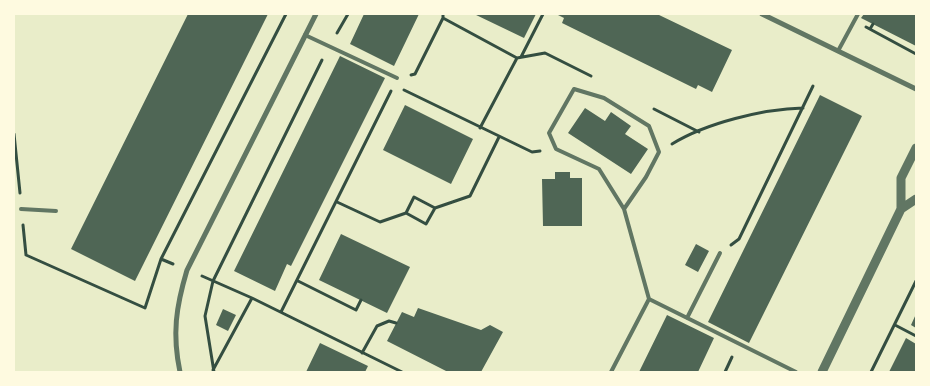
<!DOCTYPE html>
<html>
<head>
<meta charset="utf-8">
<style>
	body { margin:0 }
	#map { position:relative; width:930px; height:386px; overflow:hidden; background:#e9edc9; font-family:"PT Sans",sans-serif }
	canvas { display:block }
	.frame { position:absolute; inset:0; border:15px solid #fefae0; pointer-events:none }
</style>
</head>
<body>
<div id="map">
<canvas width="930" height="386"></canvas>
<div class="frame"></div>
</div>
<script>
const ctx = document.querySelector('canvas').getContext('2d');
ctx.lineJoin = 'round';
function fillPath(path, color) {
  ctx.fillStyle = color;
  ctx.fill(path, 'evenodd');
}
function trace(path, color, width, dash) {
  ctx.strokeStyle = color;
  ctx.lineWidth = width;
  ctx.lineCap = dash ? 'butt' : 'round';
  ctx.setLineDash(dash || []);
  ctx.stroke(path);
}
const building = new Path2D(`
	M 188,14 L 268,14 L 135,281 L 71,249 Z
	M 364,14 L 419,14 L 394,66 L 350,44 Z
	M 474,14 L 536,14 L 524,38 Z
	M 556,14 L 657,14 L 732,50 L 712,92 L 698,85 L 696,89 L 562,23 L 564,18 Z
	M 864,14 L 916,14 L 916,46 L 861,18 Z
	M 340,56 L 385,78 L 291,266 L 287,264 L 275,291 L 234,271 Z
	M 820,95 L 862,116 L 749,343 L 708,322 Z
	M 405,105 L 473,139 L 451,184 L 383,150 Z
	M 585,108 L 605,121 L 611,112 L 631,126 L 625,134 L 648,149 L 631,174 L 568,133 Z
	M 555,172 L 570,172 L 570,178 L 582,178 L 582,226 L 543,226 L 542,179 L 555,179 Z
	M 341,234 L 410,267 L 387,313 L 319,280 Z
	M 696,244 L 709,251 L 698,272 L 685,265 Z
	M 418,308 L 481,330 L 490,325 L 503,332 L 481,372 L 448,372 L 387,341 L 402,312 L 414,317 Z
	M 223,309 L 236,315 L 228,331 L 216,325 Z
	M 916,314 L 916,328 L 911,325 Z
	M 667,315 L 714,338 L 698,372 L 639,372 Z
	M 906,338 L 916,344 L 916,372 L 889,372 Z
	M 320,343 L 368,366 L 365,372 L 306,372 Z`);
const path = new Path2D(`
	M 443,18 L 517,58 L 545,53 L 591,76
	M 866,27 L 916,54
	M 870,29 L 873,24
	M 337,33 L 348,14
	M 521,57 L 543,14
	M 411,75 L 415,74 L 443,18 L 443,14
	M 404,90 L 532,152 L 540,151
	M 654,109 L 699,132
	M 480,128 L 517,58
	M 14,134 L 20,193
	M 672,144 C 706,123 763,109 803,108
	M 337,202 L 380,222 L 406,213
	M 435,208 L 414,197 L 406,213 L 426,224 L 435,208 L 470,196 L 499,137
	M 23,225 L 26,255 L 145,308 L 161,259 L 286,14
	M 731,245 L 739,239 L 813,86
	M 161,259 L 173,264
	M 202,276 L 252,298 L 402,372
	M 298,281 L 356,310 L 361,300
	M 281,312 L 391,91
	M 895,325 L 916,336
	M 362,353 L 377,326 L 389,321 L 396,323
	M 213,370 L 252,298
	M 214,372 L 205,316 L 213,281 L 322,60
	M 725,372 L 732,357
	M 871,372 L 916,281`);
const service = new Path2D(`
	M 305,35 L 397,78
	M 838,51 L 858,14
	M 21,209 L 56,211
	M 624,209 L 599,169 L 556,149 L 549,133 L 574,89 L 604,98 L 649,126 L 659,152 L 646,177 L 624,209 L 649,299
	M 687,318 L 720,253
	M 611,372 L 649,299 L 796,372`);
const minor = new Path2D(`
	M 762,14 L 916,89
	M 180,372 C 172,334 176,307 187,270 L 316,14`);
const tertiary = new Path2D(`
	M 901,209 L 916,199
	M 822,372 L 901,209 L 901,178 L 916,148`);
fillPath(building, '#4f6655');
trace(path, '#344e41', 3);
trace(service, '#617663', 4);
trace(minor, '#617663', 5);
trace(tertiary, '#617663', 9);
</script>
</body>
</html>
